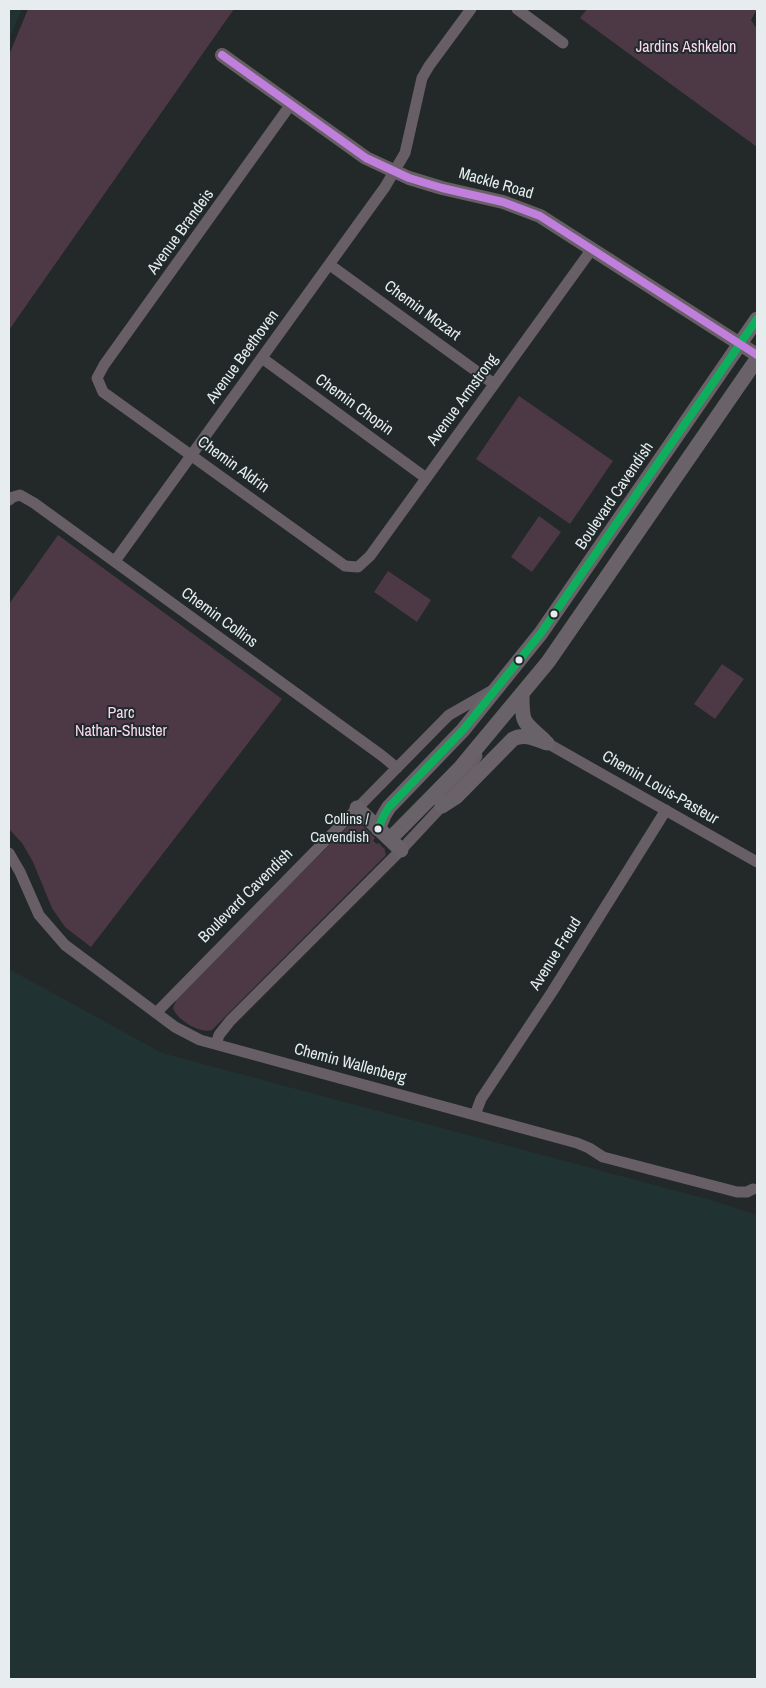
<!DOCTYPE html>
<html>
<head>
<meta charset="utf-8">
<style>
	body { margin:0 }
	#map { position:relative; width:766px; height:1688px; overflow:hidden; background:#232829; font-family:"Archivo Narrow",sans-serif }
	canvas { display:block }
	.frame { position:absolute; inset:0; border:10px solid #e7edee; pointer-events:none }
</style>
</head>
<body>
<div id="map">
<canvas width="766" height="1688"></canvas>
<div class="frame"></div>
</div>
<script>
const ctx = document.querySelector('canvas').getContext('2d');
ctx.lineJoin = 'round';
function fillPath(path, color) {
  ctx.fillStyle = color;
  ctx.fill(path, 'evenodd');
}
function trace(path, color, width, dash) {
  ctx.strokeStyle = color;
  ctx.lineWidth = width;
  ctx.lineCap = dash ? 'butt' : 'round';
  ctx.setLineDash(dash || []);
  ctx.stroke(path);
}
function write(font, color, halo, rows, align = 'center') {
  ctx.font = font + ' "Archivo Narrow",sans-serif';
  ctx.lineWidth = 4;
  ctx.setLineDash([]);
  ctx.textBaseline = 'middle';
  ctx.strokeStyle = halo;
  ctx.fillStyle = color;
  for (const [text, x, y, turn = 0] of rows) {
    ctx.save();
    ctx.translate(x, y);
    ctx.rotate((+turn || 0) * Math.PI / 180);
    ctx.textAlign = isNaN(turn) ? turn : align;
    if (halo) ctx.strokeText(text, 0, 0);
    ctx.fillText(text, 0, 0);
    ctx.restore();
  }
}
const built = new Path2D(`
	M 9,9 L 22,9 L 9,39 Z
	M 9,969 L 162,1053 L 714,1201 L 757,1215 L 757,1679 L 9,1679 Z`);
const green = new Path2D(`
	M 28,9 L 234,9 L 9,330 L 9,55 Z
	M 587,9 L 757,9 L 751,20 L 757,29 L 757,147 L 580,18 Z
	M 519,396 L 613,461 L 570,524 L 476,459 Z
	M 539,516 L 561,532 L 532,572 L 511,557 Z
	M 58,535 L 282,699 L 91,947 L 65,927 L 52,908 L 33,862 L 22,843 L 9,829 L 9,604 Z
	M 388,571 L 431,600 L 417,622 L 374,592 Z
	M 722,664 L 744,679 L 715,719 L 694,704 Z
	M 352,822 L 360,823 L 375,838 L 373,841 L 377,844 L 379,843 L 383,848 L 384,847 L 386,855 L 212,1030 C 200,1034 177,1020 173,1008 L 177,998 Z`);
const minor = new Path2D(`
	M 517,9 L 563,43
	M 291,104 L 104,365 L 97,378 L 103,392 L 345,566 L 358,567 L 370,556 L 592,249
	M 330,265 L 494,384
	M 262,358 L 426,478
	M 9,500 L 13,497 L 20,495 L 34,503 L 381,755 L 397,768
	M 115,561 L 385,187 L 405,153 L 422,78 L 429,66 L 471,9
	M 547,743 L 757,862
	M 9,853 L 20,872 L 39,915 L 65,945 L 175,1027 L 200,1040 L 577,1143 L 589,1148 L 603,1157 L 737,1192 L 747,1192 L 753,1189
	M 156,1013 L 443,721 L 449,715 L 491,691
	M 216,1044 L 219,1035 L 230,1021 L 401,850 L 442,806 L 451,791 L 466,774 L 477,756
	M 475,1115 L 481,1099 L 552,992 L 666,810`);
const tertiary = new Path2D(`
	M 222,55 L 366,158 L 409,178 L 442,188 L 503,202 L 540,216 L 757,355`);
const secondary = new Path2D(`
	M 522,695 C 522,724 523,721 544,740
	M 442,806 L 456,797 L 513,739 C 524,733 536,739 547,743
	M 357,808 L 401,850
	M 378,829 L 384,815 L 389,807 L 463,730 L 541,633 L 757,319
	M 390,839 L 460,768 L 548,662 L 757,359`);
const bus1 = new Path2D(`
	M 378,829 L 384,815 L 389,807 L 463,730 L 541,633 L 757,319`);
const bus2 = new Path2D(`
	M 222,55 L 366,158 L 409,178 L 442,188 L 503,202 L 540,216 L 757,355`);
const markers = [
	[554,614,4.5,"#e7edee"],
	[519,660,4.5,"#e7edee"],
	[378,829,4.5,"#e7edee"]
];
const busNames = [
	["Collins /",369,820],
	["Cavendish",369,838]
];
const parkNames = [
	["Jardins Ashkelon",686,48],
	["Parc",121,714],
	["Nathan-Shuster",121,732]
];
const streetNames = [
	["Mackle Road",496,184,16],
	["Avenue Brandeis",181,232,-54],
	["Chemin Mozart",422,311,36],
	["Avenue Beethoven",243,357,-54],
	["Avenue Armstrong",463,400,-54],
	["Chemin Chopin",354,405,36],
	["Chemin Aldrin",233,465,36],
	["Boulevard Cavendish",615,496,-56],
	["Chemin Collins",219,618,36],
	["Chemin Louis-Pasteur",660,788,30],
	["Boulevard Cavendish",246,896,-45],
	["Avenue Freud",556,954,-58],
	["Chemin Wallenberg",350,1064,15]
];
fillPath(built, '#213233');
fillPath(green, '#4d3846');
trace(minor, '#675f65', 11);
trace(tertiary, '#675f65', 14);
trace(secondary, '#696369', 15);
trace(bus1, '#0daf5c', 8);
trace(bus2, '#c07fdc', 8);
for (const [x, y, r, color] of markers) {
  const dot = new Path2D();
  dot.arc(x, y, r, 0, 2 * Math.PI);
  ctx.fillStyle = color;
  ctx.fill(dot);
  trace(dot, '#212a2b', 2);
}
write('15px', '#e7edee', '#212a2b', busNames, 'right');
write('16px', '#fbd7ef', '#212a2b', parkNames);
write('16px', '#e7edee', '#212a2b', streetNames);
</script>
</body>
</html>
